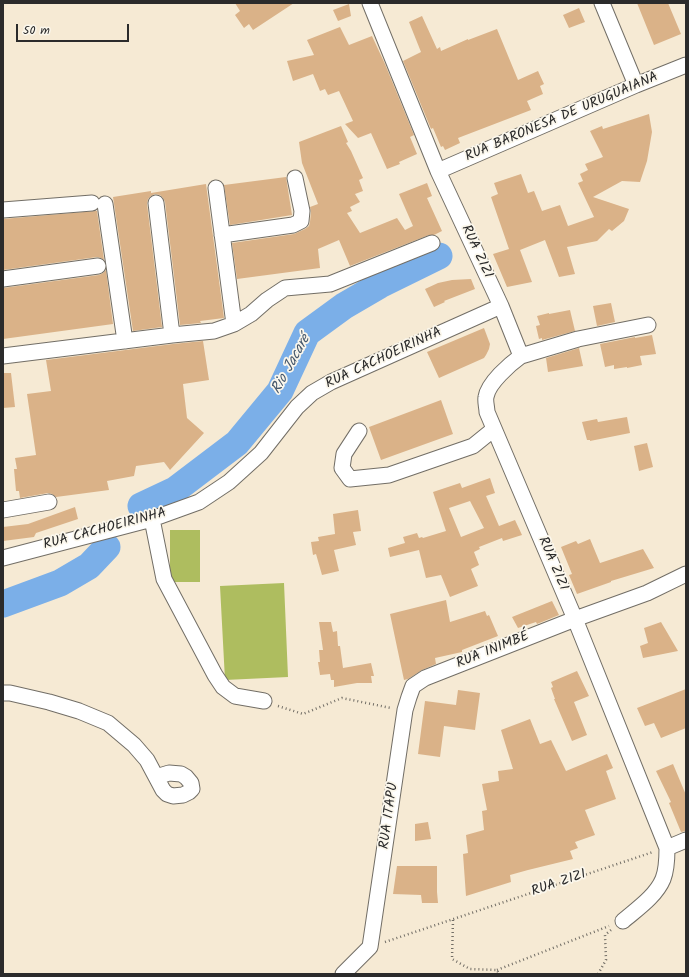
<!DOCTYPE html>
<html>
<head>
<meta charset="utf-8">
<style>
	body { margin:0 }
	#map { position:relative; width:689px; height:977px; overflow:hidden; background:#f6ead4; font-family:Kalam,sans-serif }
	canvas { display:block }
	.frame { position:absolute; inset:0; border:4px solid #2b2b2b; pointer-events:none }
	.scale { position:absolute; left:16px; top:24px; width:113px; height:18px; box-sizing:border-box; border:2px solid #2b2b2b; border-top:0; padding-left:5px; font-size:12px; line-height:14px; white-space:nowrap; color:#2b2b2b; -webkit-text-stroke:3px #fbf7ec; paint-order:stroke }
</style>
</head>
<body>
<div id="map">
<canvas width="689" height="977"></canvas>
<div class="frame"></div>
<div class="scale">50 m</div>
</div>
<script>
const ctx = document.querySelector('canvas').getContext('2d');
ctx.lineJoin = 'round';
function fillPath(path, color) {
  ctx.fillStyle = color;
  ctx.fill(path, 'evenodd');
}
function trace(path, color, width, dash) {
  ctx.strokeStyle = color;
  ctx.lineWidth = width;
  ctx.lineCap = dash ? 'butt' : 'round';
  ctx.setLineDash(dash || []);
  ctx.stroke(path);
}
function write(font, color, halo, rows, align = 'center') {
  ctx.font = font + ' Kalam,sans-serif';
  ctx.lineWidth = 3.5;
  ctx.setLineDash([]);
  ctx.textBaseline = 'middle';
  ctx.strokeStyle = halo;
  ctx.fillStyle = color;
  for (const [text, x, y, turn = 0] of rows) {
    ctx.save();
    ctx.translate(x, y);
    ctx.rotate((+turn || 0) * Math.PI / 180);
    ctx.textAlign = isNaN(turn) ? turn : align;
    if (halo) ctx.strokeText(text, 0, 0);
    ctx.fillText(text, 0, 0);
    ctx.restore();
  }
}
const green = new Path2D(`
	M 170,530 L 200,530 L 200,582 L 170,582 Z
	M 284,583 L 288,677 L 225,680 L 220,586 Z`);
const river = new Path2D(`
	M 141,506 L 175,490 L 237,443 L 280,391 L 307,333 L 344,306 L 380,285 L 439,256
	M 3,604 L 60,583 L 89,566 L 107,547`);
const building = new Path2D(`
	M 235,3 L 294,3 L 253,30 L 249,24 L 244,28 L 235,15 L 240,11 Z
	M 637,3 L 668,3 L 681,34 L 654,45 Z
	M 349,4 L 351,16 L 338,21 L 333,10 Z
	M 579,8 L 585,22 L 569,28 L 563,15 Z
	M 422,16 L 437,49 L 440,47 L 441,51 L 468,39 L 468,40 L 497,29 L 518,80 L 538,71 L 544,84 L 540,86 L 543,94 L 527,101 L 531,110 L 458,138 L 460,143 L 445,150 L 443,146 L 441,147 L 433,128 L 431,129 L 403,61 L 421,52 L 409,22 Z
	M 340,27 L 349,45 L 372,36 L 385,64 L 414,135 L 410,137 L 417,154 L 399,162 L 400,164 L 387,169 L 371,133 L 358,138 L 345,124 L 353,121 L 339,91 L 328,95 L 325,89 L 320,91 L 313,74 L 293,81 L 287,61 L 314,55 L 307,40 Z
	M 649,114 L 652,132 L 647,161 L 640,182 L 622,181 L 593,197 L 629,209 L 624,221 L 612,231 L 609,229 L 597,241 L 567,247 L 575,274 L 559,277 L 545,240 L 520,250 L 532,282 L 507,287 L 493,254 L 509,249 L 491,197 L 498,194 L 494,183 L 521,174 L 528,193 L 534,191 L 542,211 L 560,205 L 568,226 L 594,217 L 578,183 L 583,181 L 580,174 L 588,170 L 585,164 L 603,157 L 590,131 L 602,126 L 603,129 Z
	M 341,126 L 348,142 L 346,143 L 351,151 L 363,178 L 359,180 L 363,191 L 355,194 L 360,202 L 350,207 L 352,211 L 347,213 L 360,233 L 397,218 L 405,230 L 413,226 L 399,194 L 427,183 L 432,196 L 427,198 L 442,231 L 434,235 L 429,235 L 350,266 L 339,240 L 318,249 L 320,268 L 237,279 L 232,243 L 294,234 L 305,229 L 309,226 L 310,222 L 311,212 L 310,207 L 318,204 L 302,163 L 299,142 Z
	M 286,177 L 292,215 L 230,225 L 224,185 Z
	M 206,184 L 224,318 L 200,321 L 201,323 L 180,325 L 165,202 L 163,198 L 160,195 L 155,194 L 151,196 L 148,199 L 147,204 L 162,327 L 133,331 L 113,197 L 151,191 L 151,193 Z
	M 95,211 L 97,211 L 104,260 L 101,258 L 97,257 L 3,270 L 3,219 Z
	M 106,270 L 113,324 L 3,339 L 3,288 L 99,275 L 103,273 Z
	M 471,279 L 475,289 L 444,301 L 445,302 L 434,307 L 425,289 L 438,283 L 452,280 Z
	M 611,303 L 615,322 L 597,326 L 593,306 Z
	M 570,310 L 575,331 L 542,340 L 542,338 L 539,339 L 536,326 L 540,325 L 537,316 L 549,313 L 549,314 Z
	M 484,328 L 490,344 L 489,349 L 486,355 L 484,358 L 439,378 L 427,352 Z
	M 652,335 L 656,354 L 640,356 L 642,365 L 627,368 L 627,367 L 614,369 L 614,365 L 605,367 L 600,344 L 635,337 L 635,338 Z
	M 203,341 L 209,380 L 183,384 L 187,418 L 204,433 L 170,470 L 164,462 L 136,466 L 134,476 L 107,481 L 109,490 L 56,497 L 52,494 L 48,493 L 20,498 L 19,491 L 16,491 L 14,469 L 17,469 L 15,458 L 36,455 L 27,394 L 51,391 L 46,360 L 173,344 Z
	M 579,348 L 583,366 L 548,372 L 546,358 Z
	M 3,373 L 11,373 L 15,407 L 3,408 Z
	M 441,400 L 453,434 L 381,460 L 369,427 Z
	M 627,417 L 630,433 L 590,441 L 590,440 L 587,440 L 582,422 L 597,419 L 598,422 Z
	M 647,443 L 653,467 L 639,471 L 634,446 Z
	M 490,478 L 495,493 L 486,496 L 499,526 L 515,520 L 522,535 L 503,541 L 502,538 L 479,547 L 480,549 L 474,552 L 479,565 L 471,569 L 478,586 L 450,597 L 441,575 L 426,578 L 419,550 L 390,557 L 388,548 L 405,543 L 403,537 L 417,533 L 419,538 L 422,537 L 423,538 L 446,531 L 433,492 L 460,483 L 462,488 ZM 470,501 L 484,528 L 461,537 L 449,508 Z
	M 75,507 L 78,519 L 36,533 L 34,537 L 3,541 L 3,527 L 28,524 Z
	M 358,510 L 361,531 L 353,532 L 356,545 L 334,550 L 339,571 L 322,575 L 316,554 L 313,555 L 311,542 L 319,541 L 318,537 L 335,534 L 333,514 Z
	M 590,539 L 600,563 L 643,549 L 654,568 L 611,581 L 611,582 L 577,594 L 569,575 L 572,574 L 561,547 L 576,541 L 578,544 Z
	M 446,600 L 450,622 L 485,611 L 487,616 L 489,615 L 498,636 L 462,650 L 462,652 L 435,658 L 436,664 L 422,670 L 408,679 L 404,680 L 390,614 Z
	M 552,601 L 559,615 L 537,624 L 536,622 L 518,628 L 512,617 Z
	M 319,622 L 331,622 L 333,632 L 337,631 L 338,646 L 340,646 L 343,668 L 371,663 L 374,676 L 371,676 L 372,683 L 357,683 L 334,687 L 334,680 L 331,680 L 330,674 L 320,675 L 318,662 L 320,662 L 319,650 L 323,650 Z
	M 661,622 L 678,651 L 643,658 L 640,646 L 648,643 L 644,628 Z
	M 577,671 L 589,696 L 574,702 L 587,735 L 572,741 L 554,699 L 555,699 L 551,688 L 553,687 L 551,682 Z
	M 686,689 L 686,728 L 661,738 L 654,723 L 645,726 L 637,708 Z
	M 458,690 L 480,693 L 475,730 L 444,726 L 440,757 L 418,754 L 425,701 L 456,705 Z
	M 530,719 L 540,744 L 551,740 L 566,771 L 607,754 L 613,768 L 606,771 L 616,799 L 585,810 L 595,835 L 575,842 L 578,848 L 570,851 L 573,859 L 528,870 L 510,875 L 511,882 L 466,896 L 463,854 L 468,853 L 466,835 L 484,830 L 482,811 L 487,810 L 482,784 L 499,781 L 498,771 L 513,769 L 501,730 Z
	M 673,764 L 686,795 L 686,831 L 681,832 L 669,803 L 671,802 L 656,771 Z
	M 428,822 L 431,839 L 415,841 L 415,824 Z
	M 397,866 L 437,866 L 437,892 L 438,903 L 422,903 L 421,895 L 393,894 Z`);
const path = new Path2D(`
	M 278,706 L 303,714 L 342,698 L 391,708
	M 453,920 L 452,959 L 470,969 L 497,970 L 499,974
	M 385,942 L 653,852
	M 497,970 L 609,926
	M 598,974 L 606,960 L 605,935 L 611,930`);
const minor = new Path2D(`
	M 370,3 L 438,171 L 501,306 L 521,356 C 510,364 488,383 486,397 C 485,401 487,408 487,412 L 575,619 L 667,848 C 667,857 667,869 663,879 C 656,896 637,909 623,921
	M 602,3 L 636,85
	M 438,171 L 636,85 L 686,65
	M 216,188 L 234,324
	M 156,203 L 172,335
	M 105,204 L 125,341
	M 3,210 L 92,203
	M 222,235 L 293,225 L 301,221 L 302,211 L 295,178
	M 3,279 L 98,266
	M 3,356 L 172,335 L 214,331 L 234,324 L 251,314 L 267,300 L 285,288 L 330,284 L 432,243
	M 521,356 L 578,339 L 648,325
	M 359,431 L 344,454 L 342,468 L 350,479 L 389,475 L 473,446 L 494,429
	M 3,510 L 49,502
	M 152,519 L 164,579 L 215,675 L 223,687 L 235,696 L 264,701
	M 3,558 L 152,519 L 199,502 L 229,482 L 261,453 L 297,407 L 312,393 L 331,382 L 501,306
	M 3,693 L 10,693 L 49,702 L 79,711 L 108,723 L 134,745 L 147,760 L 163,790 L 167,794 L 173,796 L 183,795 L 189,792 L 192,789 L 191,783 L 186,777 L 181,774 L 169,773 L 156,777
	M 667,848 L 686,840
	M 343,974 L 370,947 L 405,710 L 409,697 L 413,686 L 425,678 L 575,619 L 647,593 L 686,574`);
const streetNames = [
	["RUA BARONESA DE URUGUAIANA",562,118,-23],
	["RUA ZIZI",476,252,65],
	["RUA CACHOEIRINHA",384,359,-25],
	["RUA CACHOEIRINHA",105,530,-15],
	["RUA ZIZI",552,564,67],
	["RUA INIMBÉ",493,651,-22],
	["RUA ITAPU",390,816,-82],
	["RUA ZIZI",559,884,-19]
];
const waterNames = [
	["Rio Jacaré",292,365,-61]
];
fillPath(green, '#aebd5f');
trace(river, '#7bafe8', 27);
fillPath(building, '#dab288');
trace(minor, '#726e66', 17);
trace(path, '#726e66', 2.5, [1, 3]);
trace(minor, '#fff', 15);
write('14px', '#2b2b2b', '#fbf7ec', streetNames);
write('italic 15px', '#47596d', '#fbf7ec', waterNames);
</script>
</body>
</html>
